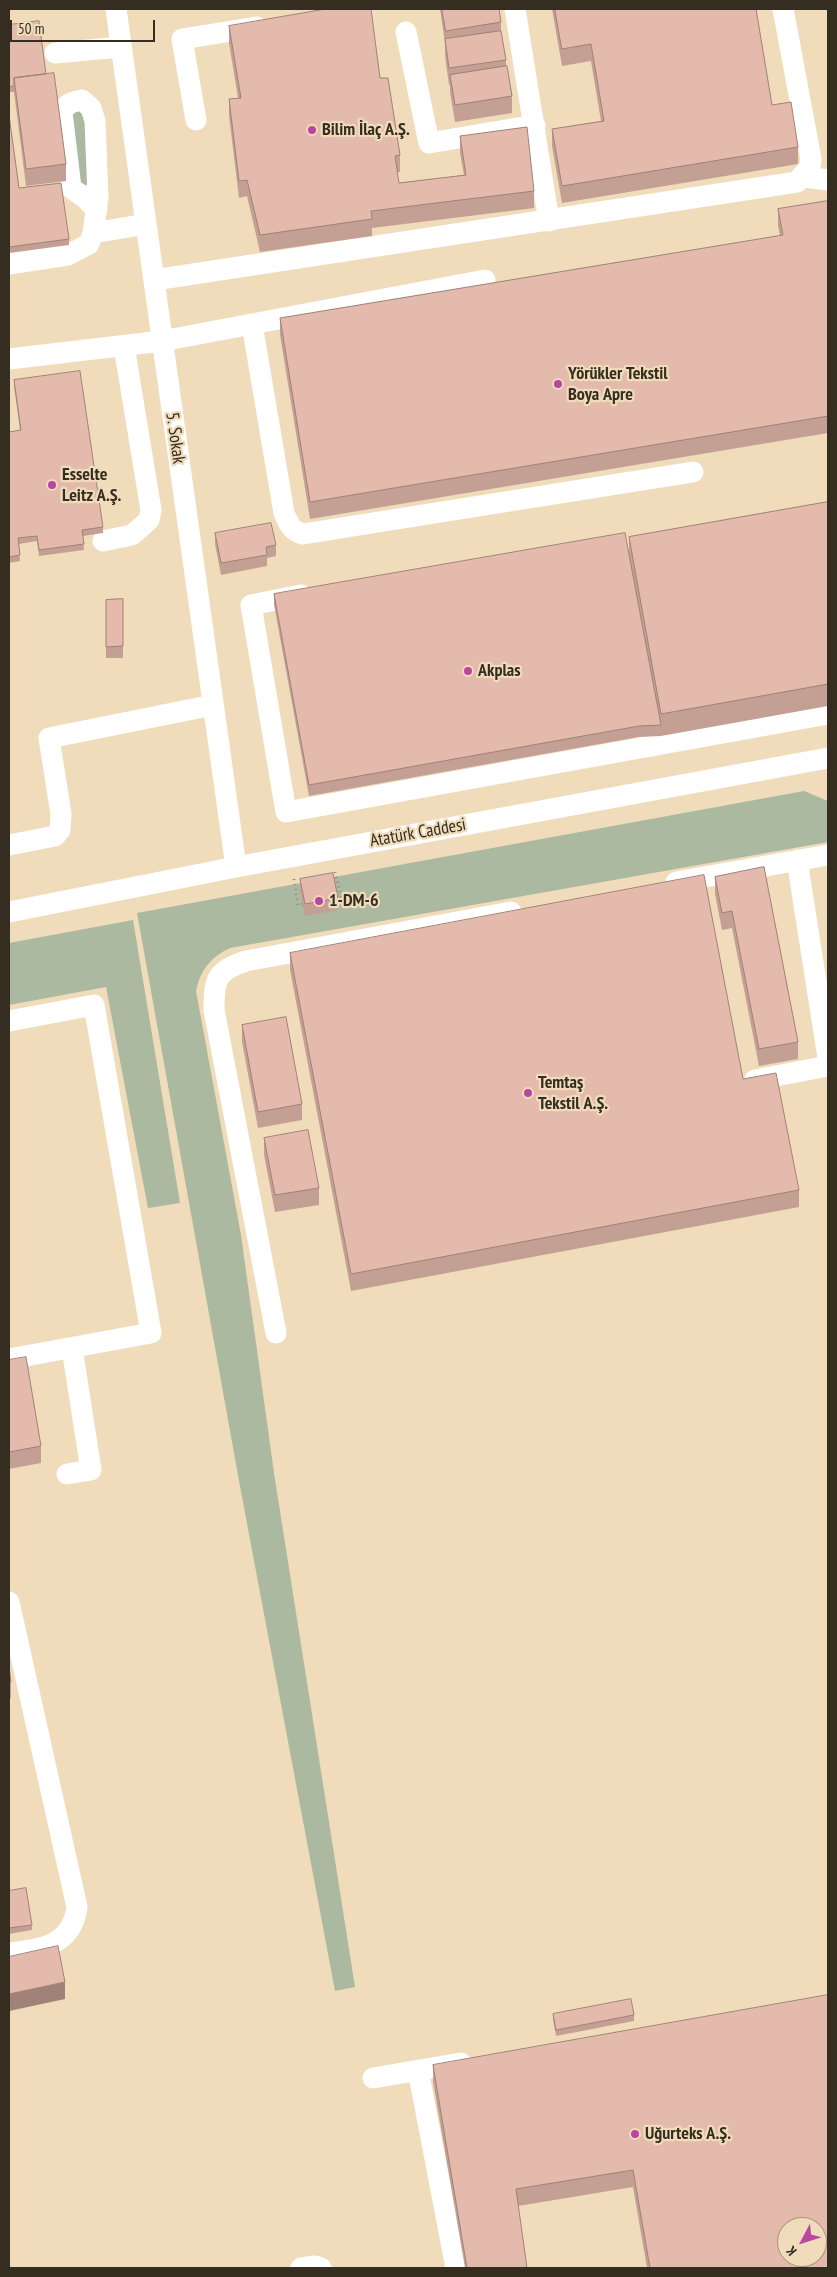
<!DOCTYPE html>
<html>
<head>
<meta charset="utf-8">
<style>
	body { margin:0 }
	#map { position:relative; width:837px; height:2277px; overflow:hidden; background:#f0dcba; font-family:"PT Sans Narrow",sans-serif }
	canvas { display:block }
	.frame { position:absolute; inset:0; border:10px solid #352d20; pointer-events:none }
	.north { position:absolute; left:777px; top:2217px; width:50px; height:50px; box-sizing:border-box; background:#f0dcba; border:1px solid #a5967c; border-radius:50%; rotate:230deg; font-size:14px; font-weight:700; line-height:20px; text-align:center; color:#352d20 }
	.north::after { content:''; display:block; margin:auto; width:18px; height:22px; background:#b946a0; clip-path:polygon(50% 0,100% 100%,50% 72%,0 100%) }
	.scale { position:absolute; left:10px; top:20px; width:145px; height:22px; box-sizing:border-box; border:2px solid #352d20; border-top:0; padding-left:6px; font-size:15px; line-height:18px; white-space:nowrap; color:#352d20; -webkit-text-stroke:4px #f0dcba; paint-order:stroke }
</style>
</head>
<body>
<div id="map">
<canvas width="837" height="2277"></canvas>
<div class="frame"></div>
<div class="north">K</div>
<div class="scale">50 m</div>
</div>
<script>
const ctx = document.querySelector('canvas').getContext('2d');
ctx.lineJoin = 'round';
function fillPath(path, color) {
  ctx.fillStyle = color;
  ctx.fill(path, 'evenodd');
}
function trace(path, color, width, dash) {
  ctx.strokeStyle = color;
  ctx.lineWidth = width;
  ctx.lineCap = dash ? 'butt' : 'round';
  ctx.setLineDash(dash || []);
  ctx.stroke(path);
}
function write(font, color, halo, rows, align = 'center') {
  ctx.font = font + ' "PT Sans Narrow",sans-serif';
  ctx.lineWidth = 4.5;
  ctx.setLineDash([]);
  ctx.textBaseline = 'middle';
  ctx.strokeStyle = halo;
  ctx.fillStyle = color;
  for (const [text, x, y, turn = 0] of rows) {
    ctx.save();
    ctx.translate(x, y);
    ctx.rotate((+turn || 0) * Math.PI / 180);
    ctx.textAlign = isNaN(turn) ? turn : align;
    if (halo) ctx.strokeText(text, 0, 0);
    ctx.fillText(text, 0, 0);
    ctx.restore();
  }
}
const green = new Path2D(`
	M 77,107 L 84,112 L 90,184 L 85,185 L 79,182 L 66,119 Z
	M 804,791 L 828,801 L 828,842 L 230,948 C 211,957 200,970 196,991 L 241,1235 L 274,1473 L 355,1987 L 335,1991 L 239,1481 L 137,913 Z
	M 133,920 L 180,1203 L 148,1208 L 106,987 L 9,1005 L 9,943 Z`);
const path = new Path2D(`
	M 335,872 L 341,897 L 336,899
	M 294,879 L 298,905 L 303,904`);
const minor = new Path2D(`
	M 116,9 L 236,867
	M 515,9 L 549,221
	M 406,32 L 429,143 L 535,125
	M 55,53 L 121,47
	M 196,120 L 182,39 L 257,27
	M 804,177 L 828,180
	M 93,233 L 98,197 L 95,121 L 91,108 L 82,100 C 72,102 67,103 62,112 L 71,188 L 85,198 L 97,210
	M 9,264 L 68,255 L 89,244 L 93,233 L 146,224
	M 154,280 L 797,182 L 810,167 L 811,159 L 783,9
	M 252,324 L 284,513 C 289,524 291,531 303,534 L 693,472
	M 9,359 L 162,341 L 485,280
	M 103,541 L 132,535 L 149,520 L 151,510 L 124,346
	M 301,595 L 251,605 L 286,812 L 828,714
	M 9,845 L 55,836 L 60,830 L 61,814 L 49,738 L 213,705
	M 797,860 L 828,1058
	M 676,882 L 828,855
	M 9,912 L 236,867 L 828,758
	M 9,1021 L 94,1005 L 151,1333 L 9,1359
	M 755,1080 L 828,1066
	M 276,1333 L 214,1010 C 214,979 216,971 246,961 L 511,912
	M 67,1474 L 91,1470 L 72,1348
	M 9,1602 L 77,1907 C 72,1946 41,1949 9,1953
	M 418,2070 L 456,2268
	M 373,2078 L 461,2063
	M 301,2268 L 315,2266 L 321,2268`);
const wall = new Path2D(`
	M 440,9 L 499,9 L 501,22 L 501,31 L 506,60 L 506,66 L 512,96 L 512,113 L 455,122 L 450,92 L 450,85 L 449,85 L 445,56 L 445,43 Z
	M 552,9 L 756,9 L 772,105 L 798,147 L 798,164 L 562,203 L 552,146 L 552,129 L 601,121 L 591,61 L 562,66 Z
	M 9,25 L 46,74 L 66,164 L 66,181 L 26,186 L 14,92 L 9,92 Z
	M 229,26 L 380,78 L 400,155 L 400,172 L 397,172 L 399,183 L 464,175 L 460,153 L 460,136 L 534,191 L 534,208 L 372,228 L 372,236 L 260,252 L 247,196 L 239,198 L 229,116 L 229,99 L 238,98 L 229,43 Z
	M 9,115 L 19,188 L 69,239 L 69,245 L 9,253 Z
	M 828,201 L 828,433 L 310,519 L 280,335 L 280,318 L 780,236 L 778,226 L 778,209 Z
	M 14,380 L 103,527 L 103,533 L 83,536 L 84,550 L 39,556 L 37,541 L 19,544 L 20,561 L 9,563 L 9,432 L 20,430 L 14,386 Z
	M 828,502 L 828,706 L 661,736 L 639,737 L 309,796 L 274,605 L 274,594 L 629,553 L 629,537 Z
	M 215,533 L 276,545 L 276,556 L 267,558 L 267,566 L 221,575 L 215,544 Z
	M 123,599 L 123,658 L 106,658 L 106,600 Z
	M 764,867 L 798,1042 L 798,1059 L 759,1066 L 732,928 L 722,930 L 715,894 L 715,877 Z
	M 300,879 L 338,898 L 338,910 L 305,916 L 300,890 Z
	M 290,953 L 799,1190 L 799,1207 L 351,1291 L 290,970 Z
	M 242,1025 L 302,1104 L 302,1120 L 258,1128 L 242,1042 Z
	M 264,1138 L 319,1188 L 319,1205 L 275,1212 L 264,1155 Z
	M 9,1360 L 41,1446 L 41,1463 L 9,1469 Z
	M 9,1666 L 11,1682 L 11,1698 L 9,1699 Z
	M 9,1851 L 10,1859 L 10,1876 L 9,1876 Z
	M 9,1891 L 32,1925 L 32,1930 L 9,1934 Z
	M 553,2014 L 634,2015 L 634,2021 L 556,2036 L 553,2020 Z
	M 433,2065 L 828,2268 L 647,2268 L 633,2187 L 518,2206 L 527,2268 L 465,2268 L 433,2082 Z`);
const shadedWall = new Path2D(`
	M 65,1982 L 65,1999 L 9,2011 L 9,1994 Z`);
const building = new Path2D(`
	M 326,9 L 371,9 L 380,78 L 388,78 L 400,155 L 395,156 L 399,183 L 466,175 L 460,136 L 527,127 L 534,191 L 371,211 L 372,219 L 260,235 L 247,180 L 239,181 L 229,99 L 241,98 L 229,26 Z
	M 442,9 L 499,9 L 501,22 L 446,31 Z
	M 555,9 L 756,9 L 772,105 L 791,102 L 798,147 L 562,186 L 552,129 L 604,121 L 591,44 L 562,49 Z
	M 39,21 L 46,74 L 14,78 L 14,86 L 9,87 L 9,25 Z
	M 501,31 L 506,60 L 449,68 L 445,39 Z
	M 507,66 L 512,96 L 455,105 L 450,75 Z
	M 54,73 L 66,164 L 26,169 L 14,78 Z
	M 9,115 L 19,188 L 61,183 L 69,239 L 9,247 Z
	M 828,201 L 828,416 L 310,502 L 280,318 L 783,235 L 778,209 Z
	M 80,371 L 103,527 L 82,530 L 84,544 L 39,550 L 37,536 L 18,538 L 20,555 L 9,557 L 9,432 L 21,430 L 14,380 Z
	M 828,502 L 828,684 L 661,714 L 629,537 Z
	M 271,523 L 276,545 L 266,547 L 267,555 L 221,563 L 215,533 Z
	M 625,533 L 661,725 L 639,726 L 309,785 L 274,594 Z
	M 123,599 L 123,646 L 106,647 L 106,600 Z
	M 764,867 L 798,1042 L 759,1049 L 732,911 L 722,913 L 715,877 Z
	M 333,873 L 338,898 L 305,904 L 300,879 Z
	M 704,875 L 743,1079 L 776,1073 L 799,1190 L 351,1274 L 290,953 Z
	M 286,1017 L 302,1104 L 258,1112 L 242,1025 Z
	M 308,1130 L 319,1188 L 275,1195 L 264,1138 Z
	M 26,1357 L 41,1446 L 9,1452 L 9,1360 Z
	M 9,1666 L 11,1682 L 9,1682 Z
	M 26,1888 L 32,1925 L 9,1928 L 9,1891 Z
	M 58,1946 L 65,1982 L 9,1994 L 9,1957 Z
	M 828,1995 L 828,2268 L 650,2268 L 633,2170 L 516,2189 L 527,2268 L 467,2268 L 433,2065 ZM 787,2227 L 817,2227 L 817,2257 L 787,2257 Z
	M 631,1999 L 634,2015 L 556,2030 L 553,2014 Z`);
const markers = [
	[312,130,5,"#b946a0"],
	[558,384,5,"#b946a0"],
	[52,485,5,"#b946a0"],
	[468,671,5,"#b946a0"],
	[319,901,5,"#b946a0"],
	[528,1093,5,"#b946a0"],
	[635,2134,5,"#b946a0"]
];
const poiNames = [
	["Bilim İlaç A.Ş.",322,130],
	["Yörükler Tekstil",568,374],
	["Boya Apre",568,395],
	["Esselte",62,475],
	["Leitz A.Ş.",62,496],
	["Akplas",478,671],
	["1-DM-6",329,901],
	["Temtaş",538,1083],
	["Tekstil A.Ş.",538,1104],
	["Uğurteks A.Ş.",645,2134]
];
const streetNames = [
	["5. Sokak",175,438,82],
	["Atatürk Caddesi",418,833,-10]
];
fillPath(green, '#aab99f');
trace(path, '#9a8b73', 3, [1, 4]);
trace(minor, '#fff', 21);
fillPath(wall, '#c4a094');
fillPath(shadedWall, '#a08278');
fillPath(building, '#e4baac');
trace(building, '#a08278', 1);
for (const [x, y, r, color] of markers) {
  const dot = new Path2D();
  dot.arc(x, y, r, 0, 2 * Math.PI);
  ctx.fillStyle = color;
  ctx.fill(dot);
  trace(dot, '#f0dcba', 2);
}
write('bold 18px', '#352d20', '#f0dcba', poiNames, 'left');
write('18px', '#352d20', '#f0dcba', streetNames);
</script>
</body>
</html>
